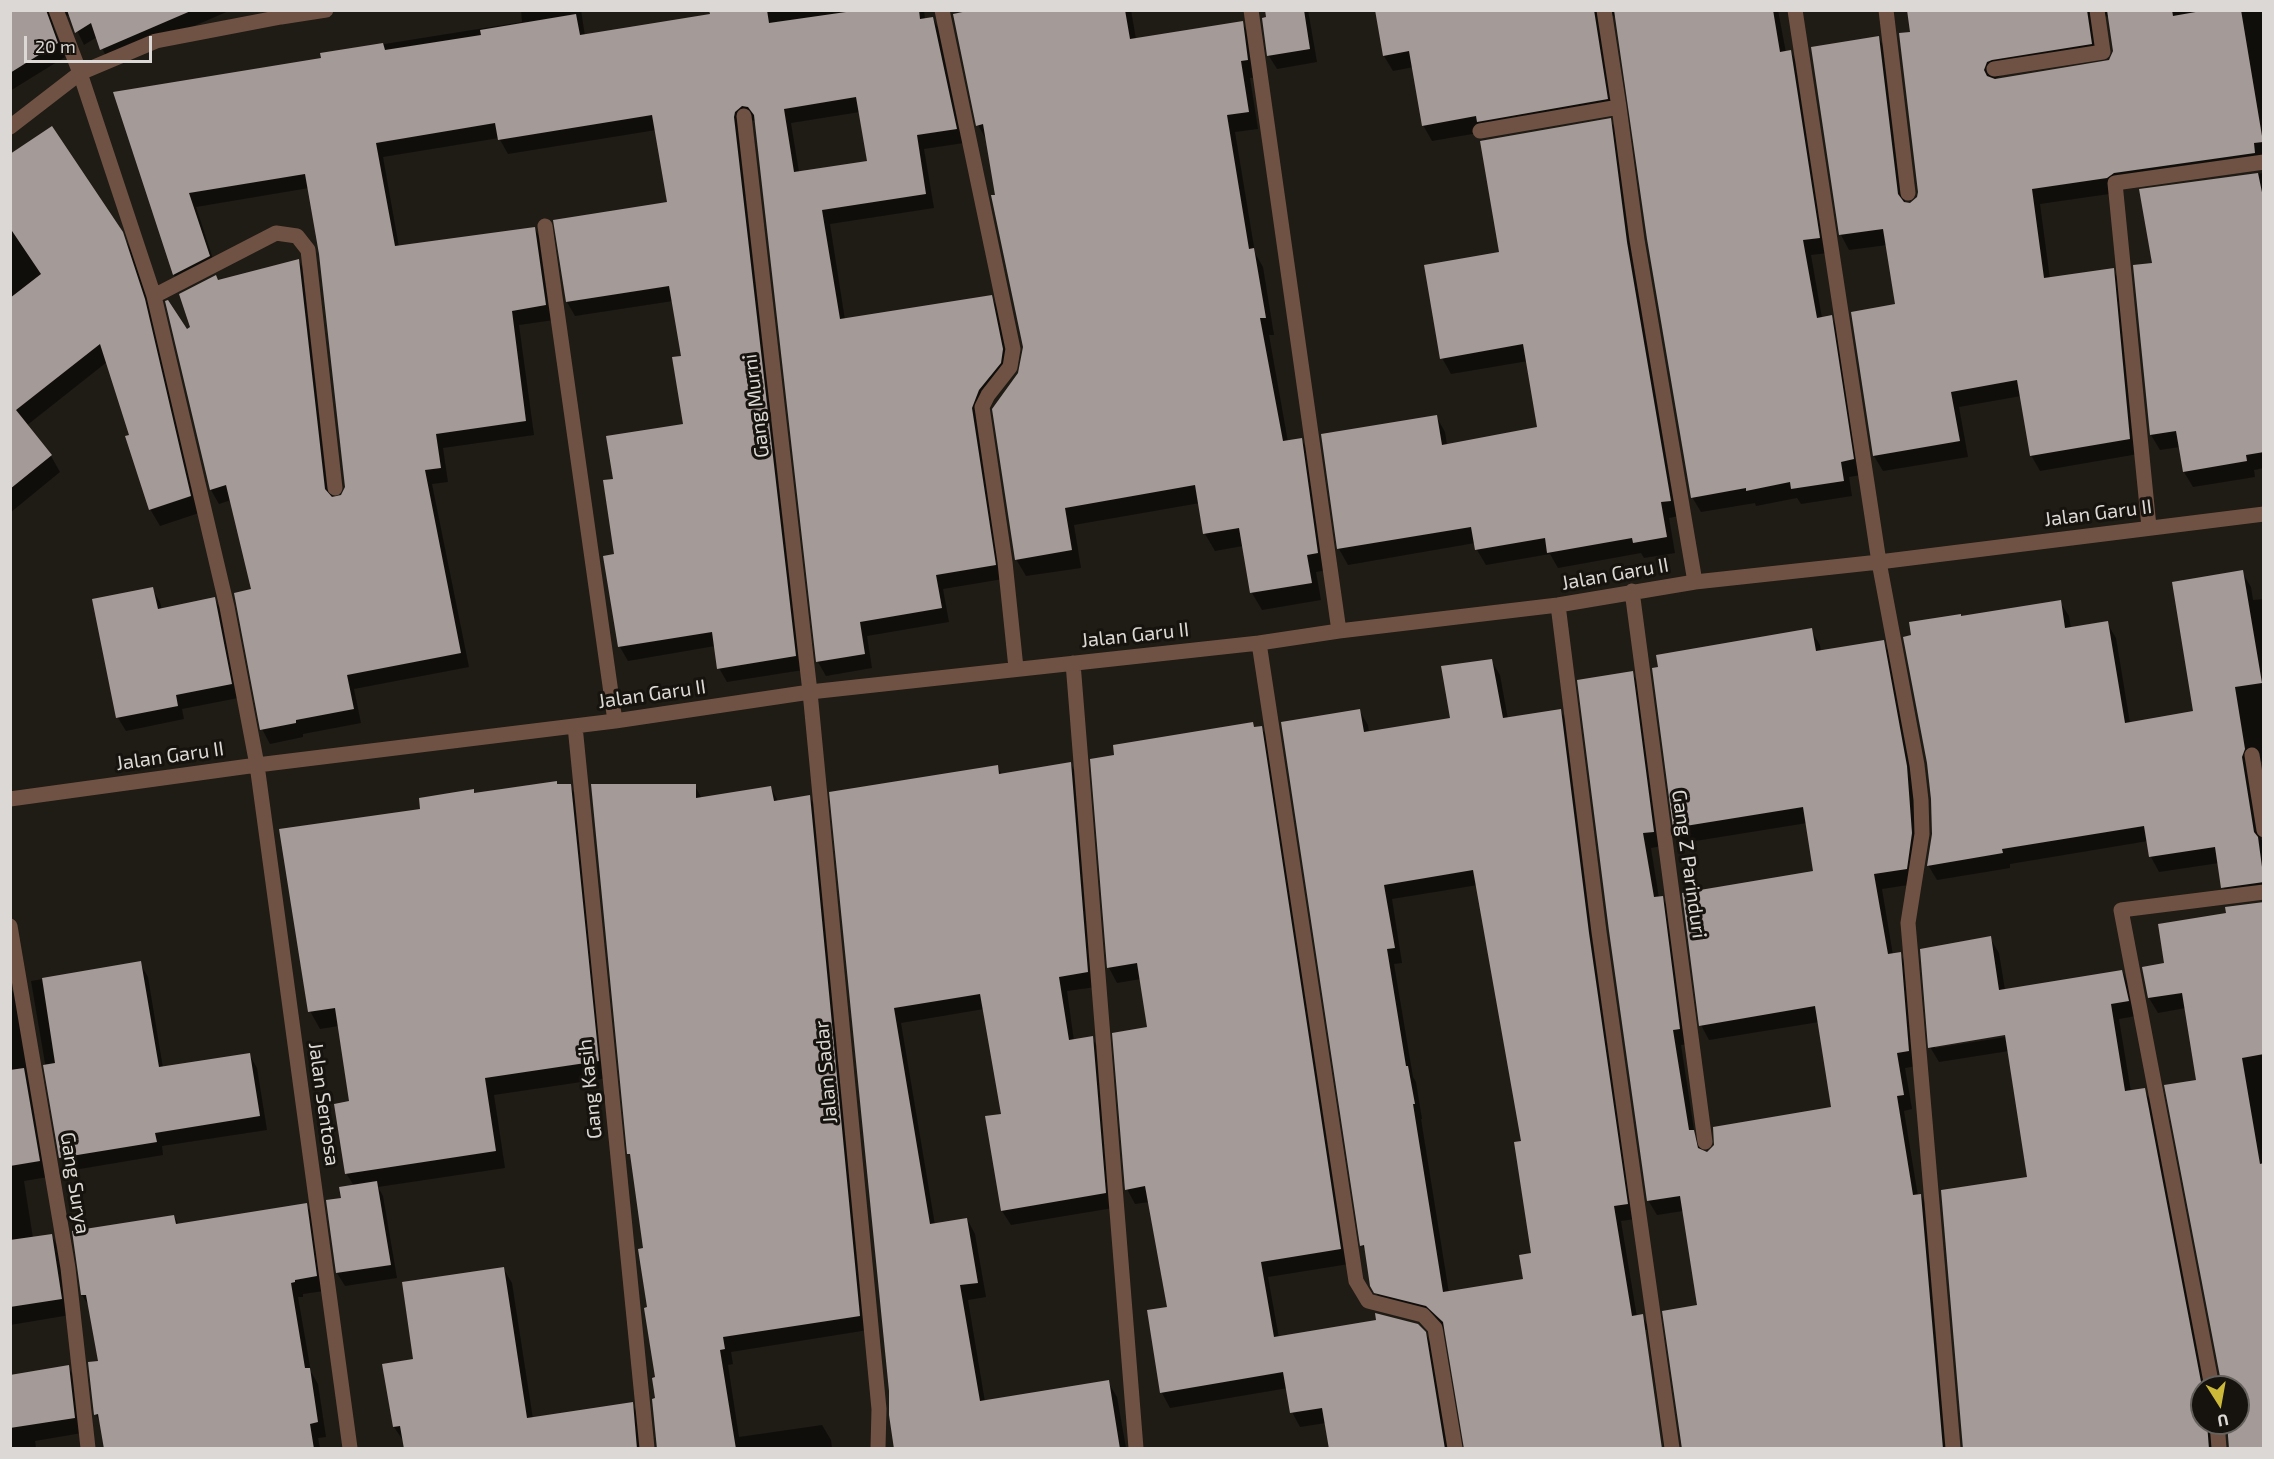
<!DOCTYPE html>
<html>
<head>
<meta charset="utf-8">
<style>
	body { margin:0 }
	#map { position:relative; width:2274px; height:1459px; overflow:hidden; background:#1f1b15; font-family:"Exo 2",sans-serif }
	canvas { display:block }
	.frame { position:absolute; inset:0; border:12px solid #dcd8d5; pointer-events:none }
	.north { position:absolute; left:2190px; top:1375px; width:60px; height:60px; box-sizing:border-box; background:#16120d; border:2px solid #65615d; border-radius:50%; rotate:169deg; font-size:16px; font-weight:700; line-height:24px; text-align:center; color:#dcd8d5 }
	.north::after { content:''; display:block; margin:auto; width:21px; height:27px; background:#ccb939; clip-path:polygon(50% 0,100% 100%,50% 72%,0 100%) }
	.scale { position:absolute; left:24px; top:36px; width:128px; height:27px; box-sizing:border-box; border:3px solid #dcd8d5; border-top:0; padding-left:8px; font-size:18px; line-height:21px; white-space:nowrap; color:#dcd8d5; -webkit-text-stroke:4px #16120d; paint-order:stroke }
</style>
</head>
<body>
<div id="map">
<canvas width="2274" height="1459"></canvas>
<div class="frame"></div>
<div class="north">U</div>
<div class="scale">20 m</div>
</div>
<script>
const ctx = document.querySelector('canvas').getContext('2d');
ctx.lineJoin = 'round';
function fillPath(path, color) {
  ctx.fillStyle = color;
  ctx.fill(path, 'evenodd');
}
function trace(path, color, width, dash) {
  ctx.strokeStyle = color;
  ctx.lineWidth = width;
  ctx.lineCap = dash ? 'butt' : 'round';
  ctx.setLineDash(dash || []);
  ctx.stroke(path);
}
function write(font, color, halo, rows, align = 'center') {
  ctx.font = font + ' "Exo 2",sans-serif';
  ctx.lineWidth = 6;
  ctx.setLineDash([]);
  ctx.textBaseline = 'middle';
  ctx.strokeStyle = halo;
  ctx.fillStyle = color;
  for (const [text, x, y, turn = 0] of rows) {
    ctx.save();
    ctx.translate(x, y);
    ctx.rotate((+turn || 0) * Math.PI / 180);
    ctx.textAlign = isNaN(turn) ? turn : align;
    if (halo) ctx.strokeText(text, 0, 0);
    ctx.fillText(text, 0, 0);
    ctx.restore();
  }
}
const shadow = new Path2D(`
	M 10,10 L 231,10 L 109,63 L 97,37 L 84,45 L 70,16 L 60,14 L 53,22 L 54,28 L 65,57 L 10,91 Z
	M 521,10 L 581,10 L 585,36 L 711,15 L 718,10 L 924,10 L 925,20 L 933,19 L 941,33 L 964,143 L 924,149 L 934,208 L 830,224 L 845,320 L 991,296 L 999,311 L 1010,365 L 987,405 L 1003,579 L 943,589 L 949,622 L 867,636 L 872,668 L 826,676 L 818,662 L 756,122 L 752,120 L 746,123 L 803,670 L 727,682 L 719,668 L 715,646 L 628,661 L 620,647 L 605,557 L 616,555 L 614,480 L 684,425 L 682,357 L 673,301 L 575,316 L 567,302 L 555,222 L 668,203 L 656,130 L 508,154 L 499,138 L 383,157 L 399,247 L 535,229 L 543,243 L 554,320 L 519,325 L 534,435 L 443,448 L 448,482 L 432,484 L 469,667 L 354,689 L 361,723 L 303,734 L 303,737 L 270,744 L 262,729 L 253,590 L 231,500 L 219,504 L 211,490 L 186,331 L 192,328 L 218,281 L 299,261 L 307,275 L 332,498 L 335,499 L 346,492 L 320,254 L 309,188 L 196,207 L 217,271 L 182,289 L 174,275 L 115,93 L 323,59 L 322,54 L 522,22 ZM 860,112 L 868,162 L 799,172 L 791,123 Z
	M 981,10 L 1131,10 L 1136,39 L 1242,23 L 1252,40 L 1257,77 L 1250,78 L 1258,129 L 1235,132 L 1255,253 L 1263,267 L 1274,335 L 1269,335 L 1288,442 L 1301,439 L 1311,457 L 1327,570 L 1316,572 L 1321,600 L 1262,610 L 1252,593 L 1243,546 L 1215,551 L 1205,534 L 1200,503 L 1074,525 L 1081,568 L 1026,576 L 1016,559 L 1019,373 L 1024,347 L 988,143 L 978,125 Z
	M 1266,10 L 1308,10 L 1317,62 L 1277,69 L 1269,56 Z
	M 1377,10 L 1778,10 L 1786,53 L 1791,52 L 1799,67 L 1828,253 L 1811,255 L 1822,318 L 1831,317 L 1840,332 L 1861,475 L 1849,477 L 1852,496 L 1801,504 L 1797,498 L 1756,506 L 1755,503 L 1701,512 L 1692,497 L 1616,17 L 1611,15 L 1616,114 L 1484,132 L 1432,141 L 1423,125 L 1414,67 L 1393,71 L 1384,56 Z
	M 1908,10 L 2264,10 L 2264,169 L 2123,188 L 2116,193 L 2040,204 L 2050,279 L 2113,270 L 2122,285 L 2138,454 L 2040,471 L 2031,455 L 2021,396 L 1959,407 L 1968,457 L 1883,471 L 1874,456 L 1897,305 L 1887,245 L 1849,250 L 1841,235 L 1879,38 L 1887,53 L 1905,203 L 1914,203 L 1919,192 L 1911,33 ZM 2109,16 L 2114,51 L 2110,61 L 1994,80 L 2001,75 L 2100,59 L 2100,17 Z
	M 1610,120 L 1619,136 L 1679,516 L 1669,518 L 1675,553 L 1644,558 L 1641,553 L 1558,568 L 1550,554 L 1486,565 L 1477,550 L 1475,543 L 1348,565 L 1339,549 L 1323,436 L 1436,416 L 1445,432 L 1447,445 L 1539,429 L 1528,361 L 1451,374 L 1442,358 L 1501,254 Z
	M 10,156 L 121,233 L 131,250 L 153,316 L 199,513 L 160,526 L 150,509 L 131,436 L 107,362 L 26,426 L 51,456 L 60,472 L 10,513 Z
	M 2264,173 L 2264,468 L 2254,470 L 2255,477 L 2193,487 L 2184,472 L 2180,447 L 2160,450 L 2151,435 L 2135,267 L 2154,264 L 2141,191 Z
	M 2242,572 L 2251,587 L 2253,600 L 2264,599 L 2264,764 L 2260,760 L 2250,772 L 2261,840 L 2264,841 L 2264,898 L 2232,902 L 2223,887 L 2219,863 L 2159,872 L 2151,857 L 2148,841 L 2010,864 L 2010,868 L 1937,880 L 1928,865 L 1961,618 L 2060,602 L 2069,616 L 2071,629 L 2107,623 L 2116,638 L 2130,723 L 2195,713 Z
	M 152,589 L 160,602 L 162,610 L 214,598 L 222,612 L 238,698 L 182,709 L 184,719 L 126,731 L 118,718 L 94,600 Z
	M 1811,630 L 1820,645 L 1821,652 L 1883,641 L 1891,656 L 1915,783 L 1915,884 L 1882,889 L 1893,955 L 1900,954 L 1909,969 L 1917,1066 L 1905,1068 L 1912,1109 L 1904,1111 L 1918,1196 L 1921,1195 L 1929,1210 L 1951,1448 L 1682,1448 L 1699,1306 L 1683,1211 L 1657,1215 L 1648,1200 L 1632,673 L 1641,688 L 1662,846 L 1651,848 L 1659,898 L 1662,897 L 1670,912 L 1688,1044 L 1681,1045 L 1695,1136 L 1703,1152 L 1707,1153 L 1833,1109 L 1819,1022 L 1709,1040 L 1701,1025 L 1815,872 L 1807,823 L 1683,843 L 1675,828 L 1654,669 Z
	M 1491,660 L 1500,675 L 1508,719 L 1560,710 L 1569,725 L 1635,1219 L 1621,1221 L 1637,1317 L 1642,1316 L 1651,1331 L 1668,1448 L 1664,1448 L 1647,1330 L 1447,1332 L 1436,1321 L 1385,1307 L 1372,1286 L 1367,1253 L 1362,1245 L 1359,710 L 1368,725 L 1369,733 L 1451,719 ZM 1478,885 L 1523,1142 L 1533,1254 L 1525,1280 L 1449,1293 L 1421,1119 L 1422,1119 L 1416,1082 L 1413,1077 L 1394,964 L 1402,963 L 1392,899 Z
	M 1261,727 L 1270,742 L 1349,1264 L 1268,1277 L 1279,1338 L 1425,1333 L 1434,1349 L 1450,1448 L 1330,1448 L 1326,1423 L 1300,1427 L 1292,1412 L 1288,1388 L 1170,1408 L 1162,1393 L 1149,1311 L 1169,1308 L 1149,1202 L 1135,1204 L 1127,1189 L 1149,1029 L 1141,979 L 1117,983 L 1109,968 L 1092,760 Z
	M 1070,763 L 1079,778 L 1096,987 L 1067,991 L 1074,1041 L 1092,1038 L 1101,1053 L 1113,1208 L 1011,1225 L 1002,1211 L 1002,1115 L 984,1009 L 901,1023 L 935,1225 L 967,1219 L 975,1234 L 986,1297 L 968,1300 L 985,1402 L 1108,1382 L 1117,1397 L 1126,1448 L 896,1448 L 831,793 L 997,766 L 1002,775 Z
	M 558,786 L 570,786 L 580,803 L 608,1078 L 494,1095 L 505,1168 L 378,1187 L 383,1196 L 397,1278 L 345,1286 L 337,1273 L 328,1202 L 343,1199 L 354,1186 L 346,1173 L 351,1102 L 339,1026 L 320,1029 L 310,1011 L 422,810 L 474,794 Z
	M 695,786 L 702,799 L 771,788 L 778,801 L 809,796 L 818,811 L 868,1330 L 731,1352 L 733,1364 L 728,1365 L 739,1437 L 822,1425 L 831,1440 L 832,1448 L 658,1448 L 657,1378 L 649,1309 L 645,1250 L 632,1159 L 629,1153 Z
	M 2264,903 L 2264,1448 L 2229,1448 L 2227,1427 L 2216,1435 L 2216,1448 L 1964,1448 L 2029,1178 L 2009,1051 L 1939,1062 L 1930,1047 L 1990,938 L 1999,953 L 2005,990 L 2122,971 L 2130,986 L 2136,1016 L 2119,1019 L 2131,1092 L 2144,1090 L 2153,1105 L 2207,1387 L 2202,1387 L 2202,1423 L 2238,1423 L 2238,1387 L 2223,1387 L 2198,1081 L 2186,1008 L 2158,1013 L 2149,998 L 2166,964 L 2227,914 ZM 2012,1033 L 2012,1036 L 1935,1048 L 1935,1045 Z
	M 140,963 L 148,977 L 163,1068 L 249,1054 L 257,1068 L 267,1130 L 162,1146 L 163,1155 L 68,1171 L 61,1157 L 31,981 Z
	M 10,987 L 19,1001 L 48,1177 L 24,1181 L 33,1238 L 51,1235 L 61,1252 L 70,1315 L 10,1325 Z
	M 306,1205 L 315,1220 L 324,1291 L 303,1294 L 303,1297 L 298,1297 L 311,1372 L 318,1384 L 326,1437 L 318,1438 L 320,1448 L 106,1448 L 102,1425 L 96,1415 L 99,1362 L 90,1308 L 82,1295 L 174,1216 L 179,1225 Z
	M 503,1268 L 512,1283 L 533,1419 L 632,1404 L 640,1418 L 643,1448 L 405,1448 L 404,1442 L 394,1427 L 415,1360 Z
	M 68,1367 L 77,1382 L 82,1433 L 35,1441 L 36,1448 L 10,1448 L 10,1376 Z`);
const building = new Path2D(`
	M 10,10 L 46,10 L 58,43 L 10,73 Z
	M 67,10 L 193,10 L 100,50 L 91,23 L 75,33 Z
	M 709,10 L 767,10 L 769,23 L 860,10 L 919,10 L 920,19 L 933,17 L 957,129 L 917,135 L 926,194 L 822,210 L 840,319 L 992,295 L 1003,349 L 1001,363 L 979,390 L 972,408 L 996,565 L 936,575 L 942,608 L 860,622 L 865,654 L 816,662 L 754,115 L 748,107 L 742,106 L 735,112 L 734,117 L 796,656 L 717,669 L 712,632 L 618,647 L 603,556 L 614,554 L 603,480 L 613,479 L 606,436 L 683,424 L 672,357 L 681,356 L 669,286 L 566,302 L 553,220 L 667,202 L 652,115 L 498,140 L 495,123 L 376,143 L 395,246 L 535,227 L 546,305 L 512,311 L 526,421 L 436,434 L 441,468 L 425,470 L 461,653 L 347,675 L 354,709 L 296,720 L 296,723 L 260,730 L 234,593 L 251,589 L 226,485 L 210,490 L 165,301 L 168,300 L 187,329 L 190,327 L 179,294 L 216,275 L 218,280 L 299,259 L 325,489 L 332,497 L 341,495 L 345,487 L 319,254 L 305,174 L 189,193 L 210,256 L 173,275 L 113,92 L 321,58 L 320,53 L 383,43 L 385,50 L 481,35 L 480,30 L 576,14 L 580,35 L 710,14 ZM 856,97 L 867,161 L 794,172 L 784,109 Z
	M 972,10 L 1125,10 L 1130,39 L 1243,21 L 1248,60 L 1241,61 L 1249,112 L 1227,115 L 1249,249 L 1254,248 L 1266,318 L 1260,318 L 1283,441 L 1302,438 L 1318,553 L 1307,555 L 1312,583 L 1250,593 L 1239,528 L 1203,534 L 1195,485 L 1065,508 L 1072,550 L 1015,560 L 992,409 L 1018,373 L 1023,347 L 991,195 L 995,195 L 983,124 L 976,126 L 953,14 Z
	M 1265,10 L 1304,10 L 1310,49 L 1267,56 L 1262,18 L 1266,17 Z
	M 1375,10 L 1594,10 L 1608,99 L 1477,122 L 1476,116 L 1422,126 L 1409,51 L 1383,56 Z
	M 1614,10 L 1773,10 L 1780,52 L 1791,50 L 1820,238 L 1803,240 L 1817,318 L 1832,315 L 1854,459 L 1841,462 L 1844,481 L 1791,489 L 1790,482 L 1746,491 L 1746,488 L 1691,498 L 1647,239 Z
	M 1907,10 L 2087,10 L 2092,44 L 1992,60 L 1987,62 L 1984,70 L 1987,76 L 1995,79 L 2109,60 L 2113,51 L 2107,10 L 2172,10 L 2173,16 L 2207,10 L 2241,10 L 2263,142 L 2254,143 L 2255,153 L 2114,173 L 2107,178 L 2032,189 L 2044,278 L 2114,268 L 2130,439 L 2030,456 L 2017,380 L 1951,392 L 1960,441 L 1873,456 L 1851,312 L 1895,304 L 1883,229 L 1839,235 L 1811,47 L 1879,36 L 1898,194 L 1904,202 L 1910,203 L 1917,197 L 1918,192 L 1899,33 L 1910,32 Z
	M 1611,118 L 1627,242 L 1671,501 L 1661,502 L 1667,537 L 1633,543 L 1632,538 L 1547,553 L 1545,538 L 1475,550 L 1471,527 L 1337,549 L 1321,434 L 1437,415 L 1442,445 L 1537,427 L 1523,344 L 1440,359 L 1424,265 L 1499,252 L 1480,141 Z
	M 52,126 L 123,232 L 145,299 L 191,496 L 149,510 L 125,436 L 129,435 L 100,344 L 16,410 L 52,455 L 10,489 L 10,298 L 41,274 L 10,228 L 10,154 Z
	M 2258,173 L 2264,202 L 2264,452 L 2246,455 L 2247,461 L 2183,472 L 2176,431 L 2150,435 L 2133,265 L 2152,263 L 2139,189 Z
	M 2243,570 L 2262,683 L 2235,687 L 2245,749 L 2242,757 L 2254,832 L 2258,837 L 2264,882 L 2221,888 L 2215,847 L 2149,857 L 2144,826 L 2002,849 L 2003,853 L 1927,866 L 1932,834 L 1931,799 L 1927,763 L 1903,637 L 1911,635 L 1909,622 L 1961,614 L 1961,616 L 2061,600 L 2065,628 L 2108,621 L 2125,723 L 2193,711 L 2172,582 Z
	M 153,587 L 158,609 L 215,597 L 232,684 L 176,695 L 178,706 L 116,718 L 92,599 Z
	M 1812,628 L 1816,651 L 1884,640 L 1907,766 L 1912,833 L 1907,869 L 1874,874 L 1888,954 L 1901,952 L 1909,1051 L 1897,1053 L 1904,1095 L 1897,1096 L 1913,1195 L 1921,1194 L 1943,1449 L 1682,1449 L 1662,1311 L 1697,1305 L 1680,1196 L 1647,1201 L 1609,931 L 1577,680 L 1633,671 L 1654,832 L 1643,833 L 1654,897 L 1663,896 L 1680,1029 L 1673,1030 L 1689,1130 L 1694,1130 L 1698,1148 L 1707,1152 L 1714,1145 L 1713,1127 L 1831,1107 L 1815,1006 L 1699,1026 L 1682,893 L 1813,871 L 1803,807 L 1673,828 L 1652,668 L 1658,667 L 1656,655 Z
	M 1492,659 L 1503,718 L 1561,709 L 1589,933 L 1628,1204 L 1614,1206 L 1632,1316 L 1643,1314 L 1662,1449 L 1464,1449 L 1443,1322 L 1426,1306 L 1374,1293 L 1370,1286 L 1364,1245 L 1360,1246 L 1281,722 L 1360,709 L 1364,732 L 1450,718 L 1441,666 ZM 1473,870 L 1521,1141 L 1514,1142 L 1531,1253 L 1519,1255 L 1523,1279 L 1443,1292 L 1413,1104 L 1415,1104 L 1408,1066 L 1406,1066 L 1387,949 L 1395,948 L 1384,885 Z
	M 1253,722 L 1254,727 L 1262,726 L 1341,1249 L 1261,1262 L 1274,1337 L 1376,1320 L 1375,1313 L 1418,1324 L 1426,1332 L 1445,1449 L 1329,1449 L 1322,1408 L 1290,1413 L 1283,1372 L 1160,1393 L 1147,1310 L 1167,1307 L 1145,1186 L 1125,1190 L 1112,1033 L 1147,1027 L 1137,963 L 1107,968 L 1090,759 L 1114,755 L 1113,745 Z
	M 1071,762 L 1088,972 L 1059,977 L 1069,1040 L 1093,1036 L 1106,1193 L 1001,1211 L 985,1116 L 1001,1114 L 980,994 L 894,1008 L 930,1224 L 967,1218 L 978,1283 L 960,1285 L 980,1401 L 1109,1380 L 1120,1449 L 894,1449 L 889,1415 L 889,1391 L 829,792 L 998,765 L 999,774 Z
	M 557,781 L 557,784 L 571,784 L 599,1061 L 485,1078 L 496,1151 L 345,1174 L 334,1104 L 349,1101 L 335,1008 L 308,1012 L 279,829 L 420,809 L 419,798 L 474,789 L 474,793 Z
	M 591,784 L 696,784 L 696,798 L 771,786 L 774,801 L 810,795 L 860,1316 L 723,1337 L 725,1349 L 720,1350 L 736,1449 L 657,1449 L 652,1399 L 655,1398 L 652,1378 L 655,1377 L 644,1308 L 647,1307 L 638,1249 L 643,1248 L 630,1154 L 627,1154 Z
	M 2264,902 L 2264,1054 L 2242,1058 L 2260,1164 L 2264,1163 L 2264,1449 L 2229,1449 L 2227,1423 L 2238,1423 L 2238,1387 L 2222,1387 L 2164,1085 L 2196,1080 L 2182,993 L 2148,998 L 2142,967 L 2164,963 L 2158,924 L 2226,913 L 2225,907 Z
	M 1991,936 L 1999,990 L 2122,970 L 2129,1001 L 2111,1004 L 2125,1091 L 2145,1088 L 2202,1387 L 2202,1423 L 2207,1423 L 2209,1449 L 1963,1449 L 1941,1190 L 2027,1177 L 2005,1035 L 1928,1048 L 1920,949 Z
	M 141,961 L 159,1067 L 250,1053 L 260,1116 L 155,1133 L 157,1142 L 59,1158 L 43,1065 L 55,1063 L 42,978 Z
	M 24,1068 L 40,1161 L 10,1166 L 10,1070 Z
	M 377,1181 L 391,1265 L 336,1273 L 326,1200 L 341,1198 L 339,1187 Z
	M 307,1203 L 317,1276 L 295,1280 L 295,1282 L 291,1283 L 305,1368 L 310,1368 L 318,1422 L 310,1424 L 314,1449 L 104,1449 L 98,1414 L 94,1415 L 88,1362 L 98,1361 L 86,1295 L 81,1295 L 72,1231 L 174,1215 L 176,1224 Z
	M 52,1234 L 62,1299 L 10,1307 L 10,1240 Z
	M 504,1267 L 527,1418 L 633,1402 L 637,1449 L 404,1449 L 400,1426 L 393,1427 L 382,1364 L 413,1359 L 402,1282 Z
	M 69,1365 L 75,1418 L 10,1428 L 10,1375 Z`);
const minor = new Path2D(`
	M 56,10 L 80,73 L 154,296 L 227,607 L 257,765 L 350,1448
	M 942,10 L 1013,349 L 1010,367 L 988,395 L 982,407 L 1005,562 L 1016,668
	M 1251,10 L 1339,631
	M 1795,10 L 1879,562 L 1917,765 L 1921,800 L 1922,834 L 1908,923 L 1953,1448
	M 1886,10 L 1908,193
	M 1994,69 L 2103,52 L 2097,10
	M 1619,107 L 1637,240 L 1695,582
	M 744,116 L 810,692 L 879,1409 L 878,1448
	M 10,127 L 80,73 L 156,41 L 281,17 L 326,10
	M 1480,131 L 1619,107 L 1604,10
	M 545,226 L 615,721
	M 154,296 L 276,233 L 297,236 L 308,250 L 335,488
	M 2149,527 L 2115,183 L 2264,162
	M 1632,591 L 1705,1142
	M 1558,605 L 1599,932 L 1672,1448
	M 1259,643 L 1356,1281 L 1368,1301 L 1423,1315 L 1435,1328 L 1455,1448
	M 1073,663 L 1136,1448
	M 575,726 L 647,1448
	M 2252,755 L 2264,830
	M 10,799 L 257,765 L 615,721 L 810,692 L 1259,643 L 1339,631 L 1558,605 L 1695,582 L 1879,562 L 2264,514
	M 10,926 L 68,1268 L 88,1448
	M 2212,1387 L 2121,910 L 2264,892
	M 2217,1423 L 2219,1448`);
const streetNames = [
	["Gang Murni",756,406,-97],
	["Jalan Garu II",2098,513,-7],
	["Jalan Garu II",1615,574,-10],
	["Jalan Garu II",1135,635,-6],
	["Jalan Garu II",652,694,-8],
	["Jalan Garu II",170,756,-8],
	["Gang Z Parinduri",1689,864,82],
	["Jalan Sadar",826,1072,-95],
	["Gang Kasih",590,1089,-96],
	["Jalan Sentosa",324,1104,82],
	["Gang Surya",75,1183,81]
];
fillPath(shadow, '#0007');
fillPath(building, '#a49a98');
trace(minor, '#6f5244', 15);
write('20px', '#dcd8d5', '#16120d', streetNames);
</script>
</body>
</html>
